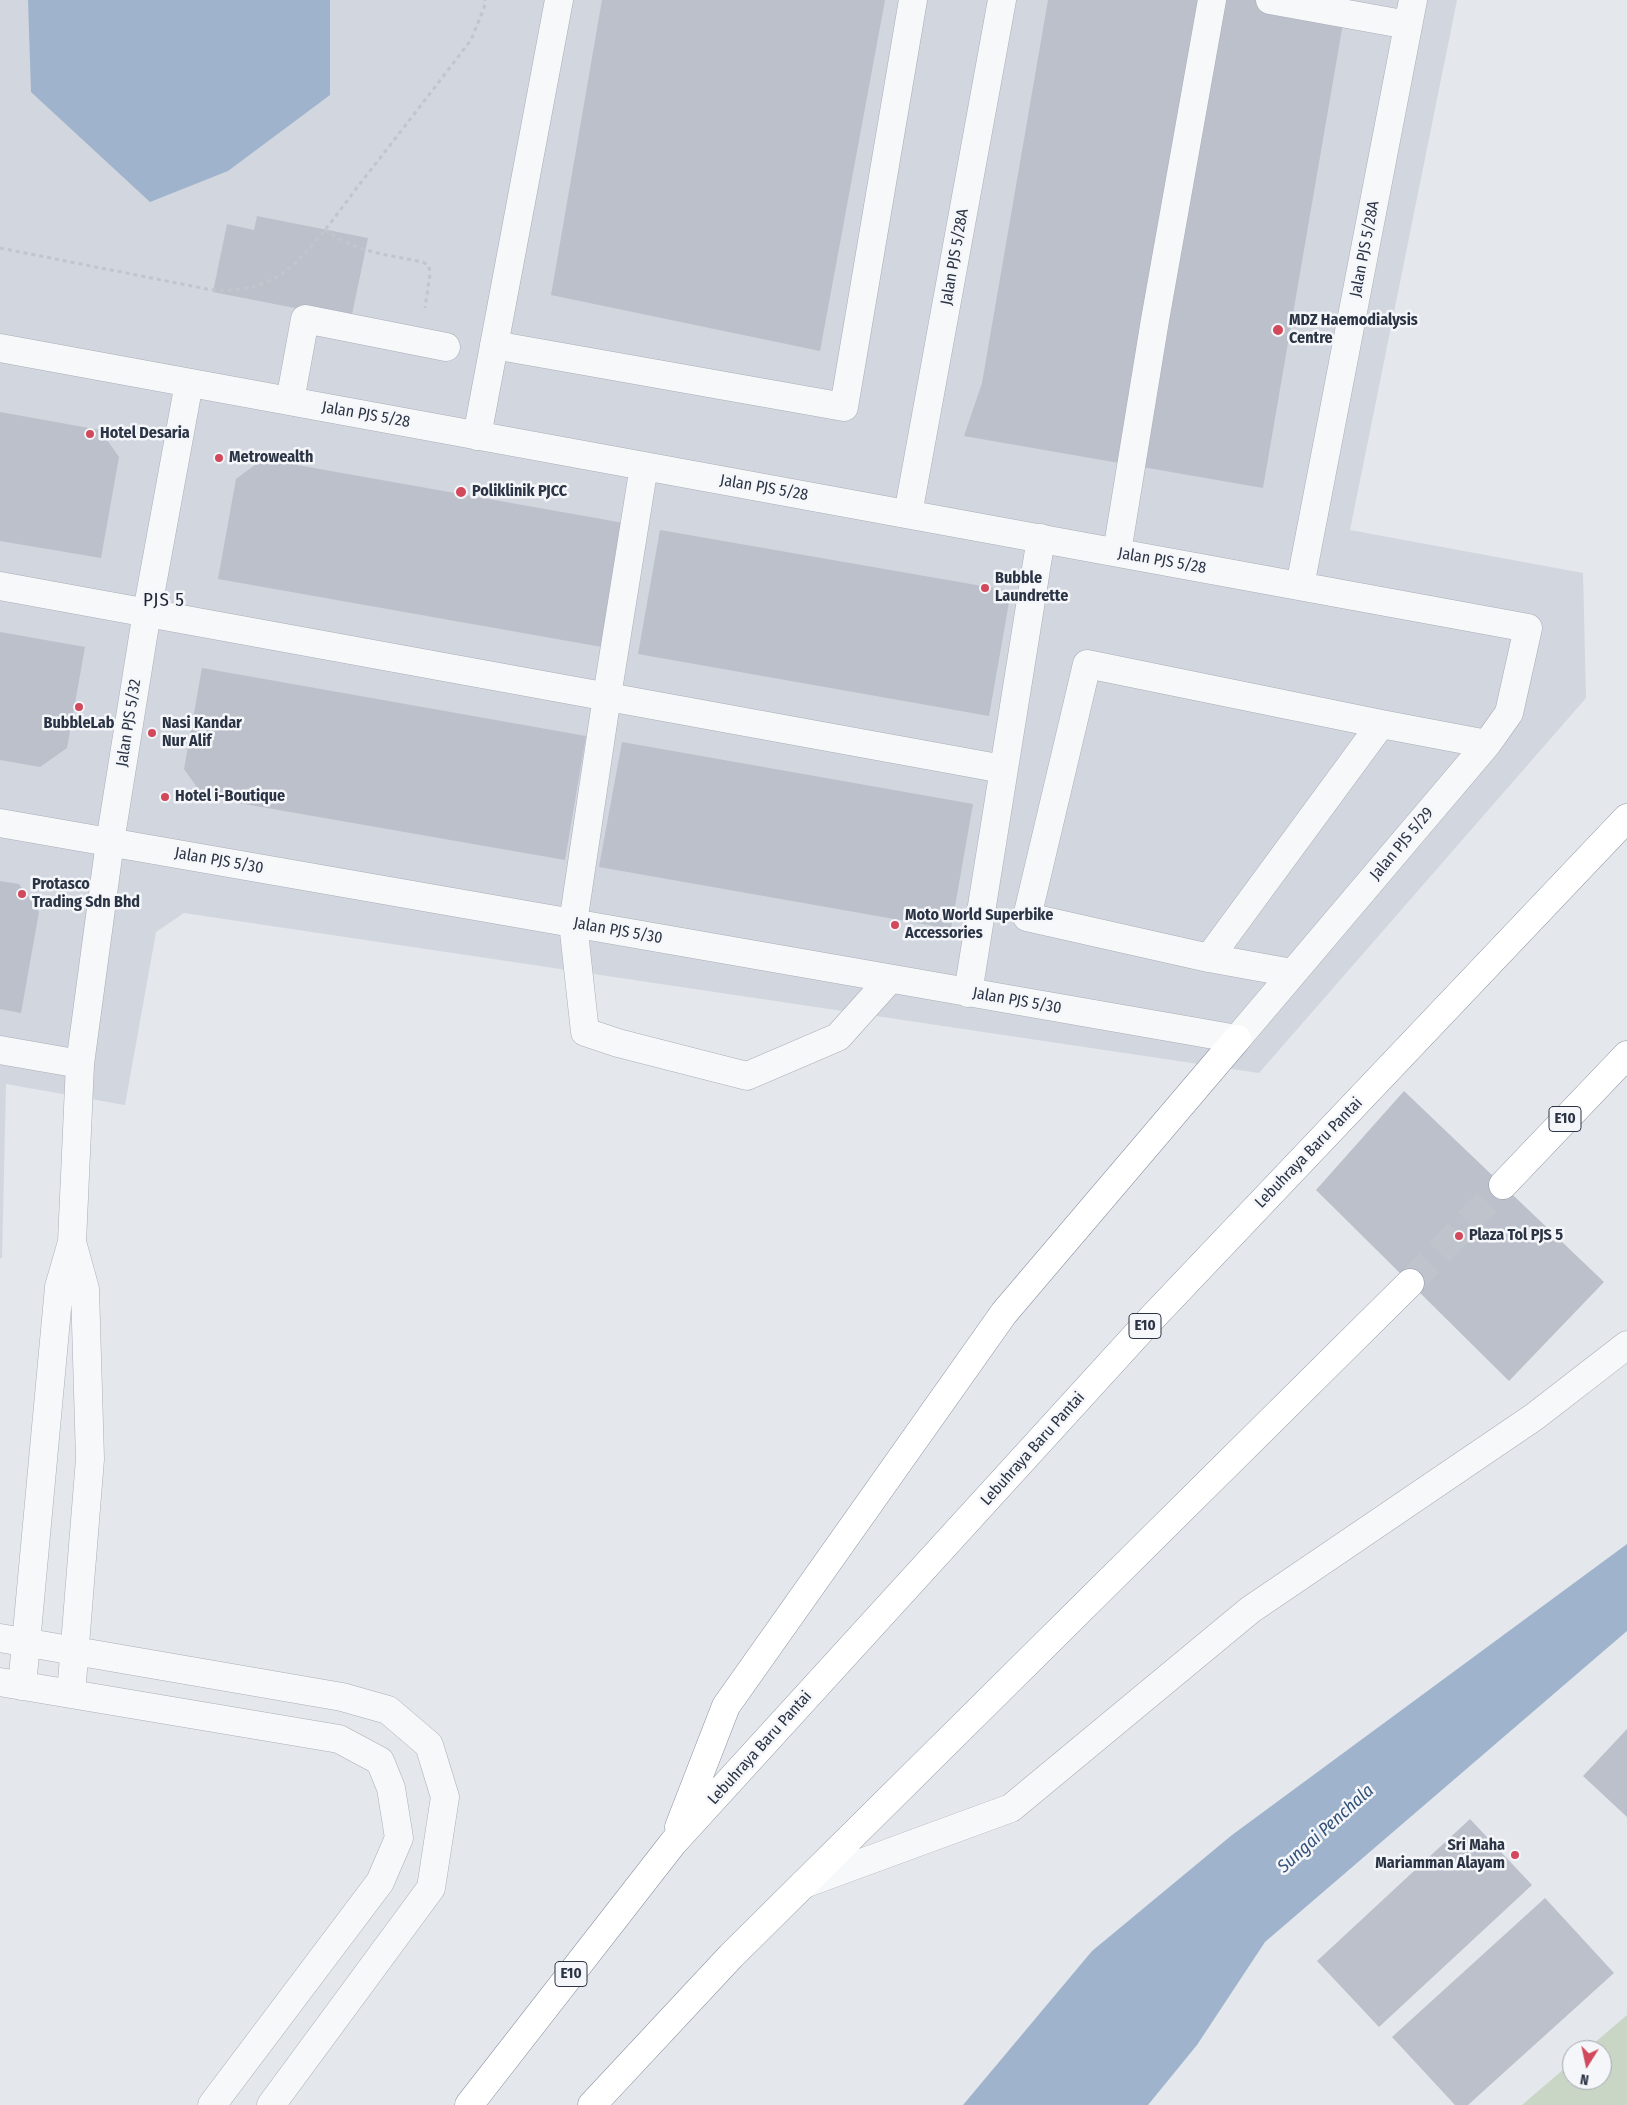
<!DOCTYPE html>
<html>
<head>
<meta charset="utf-8">
<style>
	body { margin:0 }
	#map { position:relative; width:1627px; height:2105px; overflow:hidden; background:#e4e7ec; font-family:"Fira Sans Condensed",sans-serif }
	canvas { display:block }
	.north { position:absolute; left:1562px; top:2040px; width:50px; height:50px; box-sizing:border-box; background:#f4f6f9; border:1px solid #a4a8b1; border-radius:50%; rotate:190deg; font-size:14px; font-weight:700; line-height:20px; text-align:center; color:#2b3445 }
	.north::after { content:''; display:block; margin:auto; width:18px; height:22px; background:#d1495b; clip-path:polygon(50% 0,100% 100%,50% 72%,0 100%) }
</style>
</head>
<body>
<div id="map">
<canvas width="1627" height="2105"></canvas>
<div class="north">N</div>
</div>
<script>
const ctx = document.querySelector('canvas').getContext('2d');
ctx.lineJoin = 'round';
function fillPath(path, color) {
  ctx.fillStyle = color;
  ctx.fill(path, 'evenodd');
}
function trace(path, color, width, dash) {
  ctx.strokeStyle = color;
  ctx.lineWidth = width;
  ctx.lineCap = dash ? 'butt' : 'round';
  ctx.setLineDash(dash || []);
  ctx.stroke(path);
}
function write(font, color, halo, rows, align = 'center') {
  ctx.font = font + ' "Fira Sans Condensed",sans-serif';
  ctx.lineWidth = 5;
  ctx.setLineDash([]);
  ctx.textBaseline = 'middle';
  ctx.strokeStyle = halo;
  ctx.fillStyle = color;
  for (const [text, x, y, turn = 0] of rows) {
    ctx.save();
    ctx.translate(x, y);
    ctx.rotate((+turn || 0) * Math.PI / 180);
    ctx.textAlign = isNaN(turn) ? turn : align;
    if (halo) ctx.strokeText(text, 0, 0);
    ctx.fillText(text, 0, 0);
    ctx.restore();
  }
}
const built = new Path2D(`
	M 0,0 L 1457,0 L 1350,530 L 1583,573 L 1586,698 L 1259,1073 L 184,913 L 156,932 L 125,1105 L 6,1084 L 2,1258 L 0,1258 Z`);
const green = new Path2D(`
	M 1627,2015 L 1627,2105 L 1522,2105 L 1572,2062 L 1572,2080 L 1602,2080 L 1602,2050 L 1586,2050 Z`);
const water = new Path2D(`
	M 28,0 L 330,0 L 330,95 L 228,171 L 150,202 L 31,92 Z
	M 1627,1544 L 1627,1631 L 1265,1942 L 1197,2045 L 1148,2105 L 963,2105 L 1092,1951 L 1232,1835 Z`);
const building = new Path2D(`
	M 602,0 L 885,0 L 820,351 L 551,295 Z
	M 1048,0 L 1347,0 L 1263,488 L 964,436 L 982,383 Z
	M 257,216 L 368,238 L 351,319 L 213,292 L 227,224 L 254,230 Z
	M 0,412 L 100,430 L 119,457 L 101,558 L 0,541 Z
	M 263,459 L 624,523 L 602,647 L 218,579 L 236,479 Z
	M 660,530 L 1011,591 L 989,716 L 638,654 Z
	M 0,632 L 85,647 L 67,748 L 40,767 L 0,760 Z
	M 202,668 L 586,736 L 565,860 L 204,797 L 184,769 Z
	M 622,742 L 973,804 L 951,929 L 599,867 Z
	M 0,881 L 19,884 L 39,912 L 21,1013 L 0,1009 Z
	M 1404,1091 L 1604,1282 L 1509,1381 L 1316,1190 Z
	M 1627,1729 L 1627,1817 L 1583,1776 Z
	M 1470,1819 L 1532,1885 L 1379,2027 L 1317,1961 Z
	M 1545,1898 L 1614,1973 L 1468,2105 L 1455,2105 L 1392,2037 Z`);
const highwayTunnel = new Path2D(`
	M 1410,1283 L 1503,1185`);
const path = new Path2D(`
	M 325,230 C 356,252 387,255 423,262 L 429,266 L 430,274 L 425,308
	M 0,248 L 207,289 C 234,292 260,289 283,273 C 313,250 339,211 362,181 C 399,134 435,87 471,40 L 484,8 L 485,0`);
const minor = new Path2D(`
	M 1270,0 L 1408,25
	M 494,345 L 844,407 L 913,0
	M 0,348 L 1528,628 L 1509,713 L 1487,744 L 1237,1039 L 0,823
	M 290,401 L 305,319 L 446,347
	M 477,436 L 559,0
	M 644,466 L 607,696 L 573,923 L 585,1032 L 618,1043 L 747,1076 L 838,1037 L 890,979
	M 908,514 L 1002,0
	M 1117,552 L 1155,320 L 1212,0
	M 0,586 L 1003,769
	M 1300,586 L 1413,0
	M 1209,958 L 1027,917 L 1087,664 L 1381,724
	M 1292,973 L 1209,958 L 1381,724 L 1487,744
	M 968,993 L 1041,538
	M 0,1050 L 80,1064
	M 0,1638 L 342,1697 L 388,1710 L 429,1745 L 445,1797 L 431,1888 L 271,2105
	M 0,1682 L 339,1739 L 380,1761 L 391,1788 L 399,1838 L 380,1882 L 212,2105
	M 22,1686 L 59,1287 L 72,1242 L 80,1064 L 110,842 L 147,612 L 189,383
	M 71,1694 L 90,1459 L 85,1289 L 72,1242
	M 804,1884 L 1011,1808 L 1250,1610 L 1534,1417 L 1627,1345`);
const highway = new Path2D(`
	M 1503,1185 L 1627,1055
	M 679,1827 L 726,1706 L 1004,1313 L 1237,1039
	M 469,2105 L 673,1843 L 1151,1319 L 1627,818
	M 592,2105 L 731,1956 L 1410,1283`);
const markers = [
	[1278,330,6,"#d1495b"],
	[90,434,5,"#d1495b"],
	[219,458,5,"#d1495b"],
	[461,492,6,"#d1495b"],
	[985,588,5,"#d1495b"],
	[79,707,5,"#d1495b"],
	[152,733,5,"#d1495b"],
	[165,797,5,"#d1495b"],
	[22,894,5,"#d1495b"],
	[895,925,5,"#d1495b"],
	[1459,1236,5,"#d1495b"],
	[1515,1855,5,"#d1495b"]
];
const shields = [
	[1565,1119,32],
	[1145,1326,32],
	[571,1974,32]
];
const shieldNames = [
	["E10",1565,1119],
	["E10",1145,1326],
	["E10",571,1974]
];
const streetNames = [
	["Jalan PJS 5/28A",1365,249,-79],
	["Jalan PJS 5/28A",955,257,-80],
	["Jalan PJS 5/28",366,415,10],
	["Jalan PJS 5/28",764,488,10],
	["Jalan PJS 5/28",1162,561,10],
	["Jalan PJS 5/32",129,723,-81],
	["Jalan PJS 5/29",1402,844,-50],
	["Jalan PJS 5/30",219,861,10],
	["Jalan PJS 5/30",618,931,10],
	["Jalan PJS 5/30",1017,1001,10],
	["Lebuhraya Baru Pantai",1309,1153,-46],
	["Lebuhraya Baru Pantai",1033,1449,-48],
	["Lebuhraya Baru Pantai",760,1748,-48]
];
const poiNames = [
	["MDZ Haemodialysis",1289,321],
	["Centre",1289,339],
	["Hotel Desaria",100,434],
	["Metrowealth",229,458],
	["Poliklinik PJCC",472,492],
	["Bubble",995,579],
	["Laundrette",995,597],
	["BubbleLab",79,724,"center"],
	["Nasi Kandar",162,724],
	["Nur Alif",162,742],
	["Hotel i-Boutique",175,797],
	["Protasco",32,885],
	["Trading Sdn Bhd",32,903],
	["Moto World Superbike",905,916],
	["Accessories",905,934],
	["Plaza Tol PJS 5",1469,1236],
	["Sri Maha",1505,1846,"right"],
	["Mariamman Alayam",1505,1864,"right"]
];
const waterNames = [
	["Sungai Penchala",1326,1829,-42]
];
const quarterNames = [
	["PJS 5",164,601]
];
fillPath(built, '#d2d6de');
fillPath(green, '#c9d6c5');
fillPath(water, '#9fb4cc');
fillPath(building, '#bbc0ca');
trace(highwayTunnel, '#bfc3cb', 28, [28, 14]);
trace(minor, '#a9aeb7', 29);
trace(highway, '#8b94a3', 29);
trace(path, '#c2c5cb', 3, [4, 4]);
trace(minor, '#f7f8fa', 28);
trace(highway, '#fff', 28);
for (const [x, y, r, color] of markers) {
  const dot = new Path2D();
  dot.arc(x, y, r, 0, 2 * Math.PI);
  ctx.fillStyle = color;
  ctx.fill(dot);
  trace(dot, '#f4f6f9', 2);
}
for (const [x, y, w] of shields) {
  const box = new Path2D();
  box.roundRect(x - w / 2, y - 12.5, w, 25, 4);
  ctx.fillStyle = '#f4f6f9';
  ctx.fill(box);
  trace(box, '#2b3445', 1);
}
write('bold 15px', '#2b3445', null, shieldNames);
write('16px', '#2b3445', '#f4f6f9', streetNames);
write('bold 16px', '#2b3445', '#f4f6f9', poiNames, 'left');
write('italic 18px', '#34527a', '#f4f6f9', waterNames);
ctx.letterSpacing = '1px';
write('19px', '#1d2536', '#f4f6f9', quarterNames);
ctx.letterSpacing = '0px';
</script>
</body>
</html>
